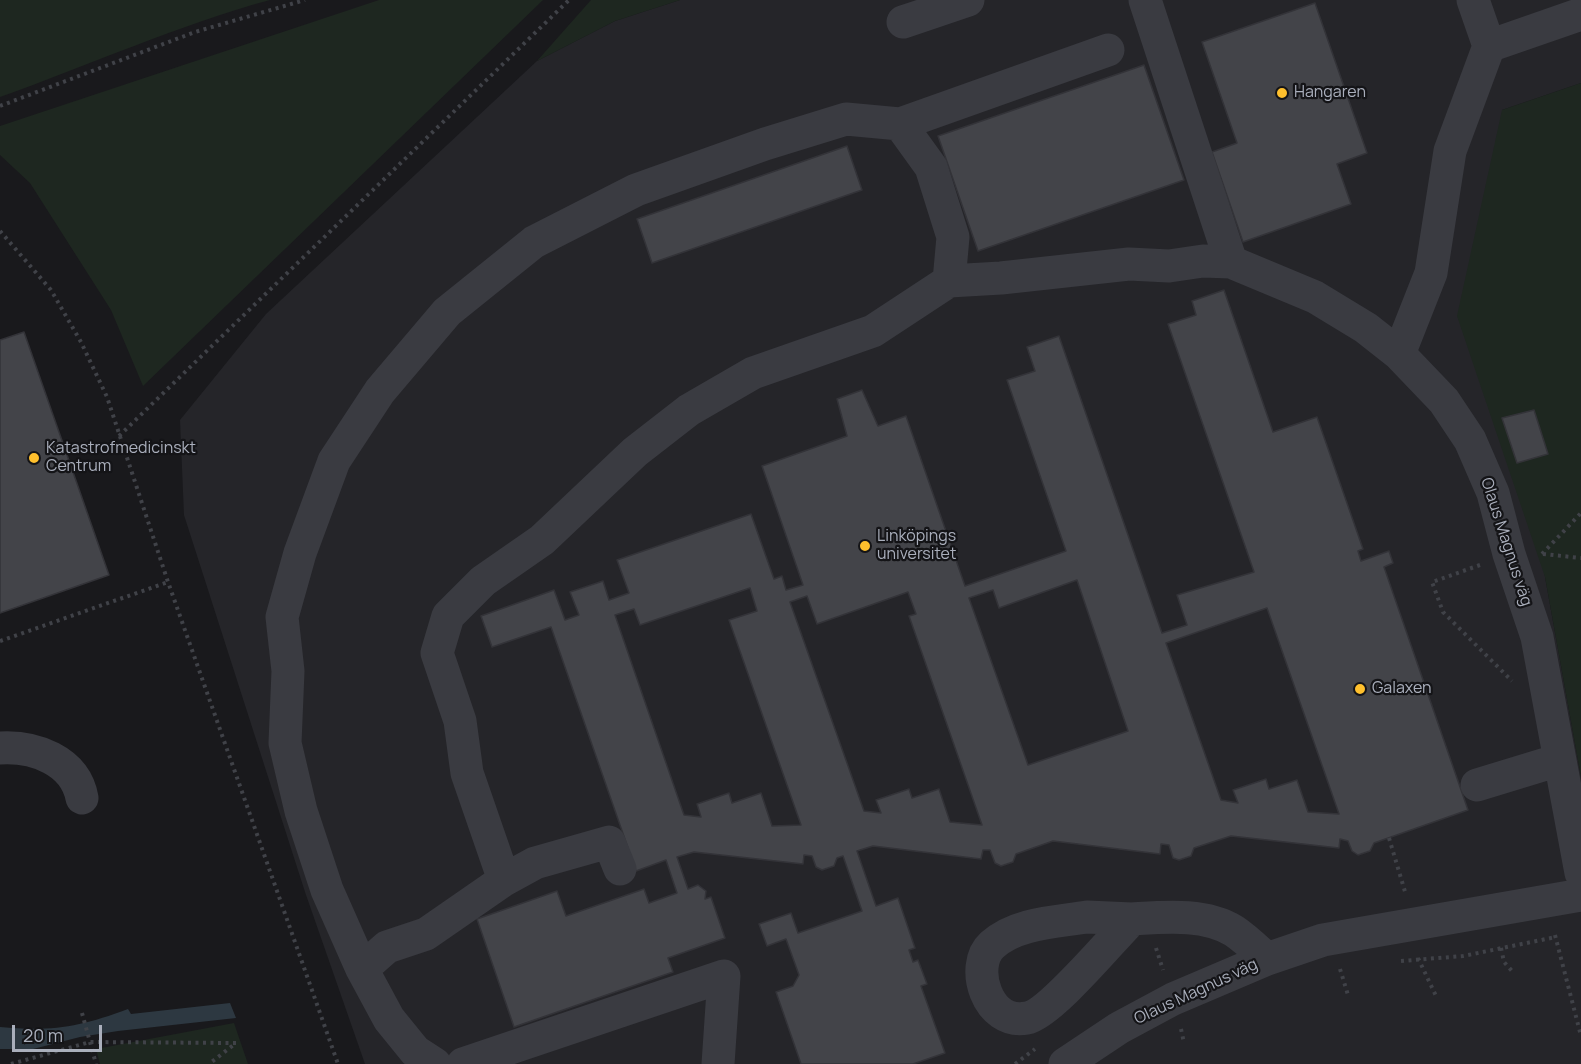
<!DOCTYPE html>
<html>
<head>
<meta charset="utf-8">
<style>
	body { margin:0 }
	#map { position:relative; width:1581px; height:1064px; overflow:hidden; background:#19191c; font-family:Manrope,sans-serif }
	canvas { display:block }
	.scale { position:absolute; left:12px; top:1025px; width:90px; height:27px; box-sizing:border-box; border:3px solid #aaafbc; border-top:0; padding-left:8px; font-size:18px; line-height:21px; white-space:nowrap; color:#aaafbc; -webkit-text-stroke:4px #141417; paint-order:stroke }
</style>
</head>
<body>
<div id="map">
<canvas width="1581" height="1064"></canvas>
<div class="scale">20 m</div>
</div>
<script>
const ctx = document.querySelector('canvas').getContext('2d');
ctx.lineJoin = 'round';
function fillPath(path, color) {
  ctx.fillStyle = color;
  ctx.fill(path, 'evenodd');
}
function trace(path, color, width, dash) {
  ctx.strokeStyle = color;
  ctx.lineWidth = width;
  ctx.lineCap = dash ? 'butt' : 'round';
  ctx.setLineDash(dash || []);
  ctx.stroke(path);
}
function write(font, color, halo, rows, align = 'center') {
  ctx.font = font + ' Manrope,sans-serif';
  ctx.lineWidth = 4.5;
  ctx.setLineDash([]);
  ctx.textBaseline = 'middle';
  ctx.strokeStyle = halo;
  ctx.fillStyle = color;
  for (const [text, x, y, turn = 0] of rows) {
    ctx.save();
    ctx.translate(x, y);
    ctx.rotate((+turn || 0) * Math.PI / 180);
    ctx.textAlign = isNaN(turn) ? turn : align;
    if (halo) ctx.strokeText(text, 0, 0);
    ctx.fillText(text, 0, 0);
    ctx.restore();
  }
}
const built = new Path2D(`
	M 680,0 L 1581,0 L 1581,83 L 1502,110 L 1545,577 L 1581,777 L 1581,1064 L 365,1064 L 305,892 L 184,515 L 180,420 L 266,314 L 537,61 L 615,21 Z`);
const green = new Path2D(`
	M 0,0 L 270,0 C 178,25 90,65 0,97 Z
	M 379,0 L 543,0 L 143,386 L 111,310 L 30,183 L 0,155 L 0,126 Z
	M 591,0 L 680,0 L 615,21 L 537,61 Z
	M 1581,83 L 1581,777 L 1545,577 L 1457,316 L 1502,110 Z
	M 234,1023 L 248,1064 L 100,1064 L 96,1049 Z`);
const water = new Path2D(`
	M 230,1003 L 236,1018 L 118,1031 L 80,1037 L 33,1049 L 0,1049 L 0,1027 C 51,1032 80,1027 128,1009 L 131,1014 Z`);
const building = new Path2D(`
	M 1315,3 L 1367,153 L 1337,164 L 1351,204 L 1243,242 L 1212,152 L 1237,143 L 1202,42 Z
	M 1144,65 L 1184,180 L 978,251 L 938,136 Z
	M 847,146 L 862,190 L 652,263 L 637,219 Z
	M 1224,290 L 1273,432 L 1317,417 L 1363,549 L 1358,551 L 1361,561 L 1389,551 L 1393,563 L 1384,567 L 1468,810 L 1374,843 L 1370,851 L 1358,855 L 1352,851 L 1348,841 L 1340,839 L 1339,848 L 1231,836 L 1194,848 L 1191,856 L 1179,860 L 1173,858 L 1169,845 L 1161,844 L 1160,854 L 1053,841 L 1016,854 L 1013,862 L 1001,866 L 995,863 L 990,850 L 983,850 L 981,859 L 873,846 L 857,851 L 876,906 L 898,898 L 915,948 L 909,950 L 913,962 L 918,960 L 927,984 L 921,986 L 945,1053 L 913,1064 L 801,1064 L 776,992 L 793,986 L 799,975 L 786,939 L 767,946 L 759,924 L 791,913 L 798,933 L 862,911 L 843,856 L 837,858 L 834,866 L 822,870 L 816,867 L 812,856 L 804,855 L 803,864 L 694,852 L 677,857 L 688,889 L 698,885 L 706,891 L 705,899 L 711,897 L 725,938 L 668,958 L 673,972 L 514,1027 L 477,919 L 557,891 L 566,916 L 644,889 L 649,903 L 677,893 L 666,860 L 636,871 L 551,627 L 492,647 L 481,616 L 554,590 L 565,620 L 579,615 L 570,592 L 603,581 L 609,600 L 629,593 L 617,560 L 751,514 L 774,579 L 782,576 L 786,590 L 803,585 L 762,466 L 847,436 L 837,399 L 862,390 L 878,426 L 906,416 L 965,586 L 1066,551 L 1007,380 L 1035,371 L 1027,347 L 1059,336 L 1162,633 L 1187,625 L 1177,595 L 1254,572 L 1168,324 L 1196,315 L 1192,301 ZM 1077,580 L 1128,731 L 1028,765 L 969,598 L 993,590 L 999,608 ZM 750,588 L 757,611 L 729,620 L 801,825 L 772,826 L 761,793 L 732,803 L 729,793 L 697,804 L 701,817 L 684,815 L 615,615 L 634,609 L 640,625 ZM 908,592 L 916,614 L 909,616 L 982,825 L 950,822 L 939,789 L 912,798 L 909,789 L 876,800 L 881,813 L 864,811 L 790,602 L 807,596 L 817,624 ZM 1267,608 L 1339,814 L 1308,812 L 1297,780 L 1269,789 L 1266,779 L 1233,790 L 1238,803 L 1221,800 L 1166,643 Z
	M 24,332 L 109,575 L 0,613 L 0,340 Z
	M 1534,410 L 1548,454 L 1517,463 L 1502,418 Z`);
const path = new Path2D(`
	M 0,106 L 195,32 L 305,0
	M 0,231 L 51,290 L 81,342 L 107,397 L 168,582 L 338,1064
	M 119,436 L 569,0
	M 1542,554 L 1581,513
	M 1543,554 L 1581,558
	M 1480,565 L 1432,582 L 1443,612 L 1512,681
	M 0,641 L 168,582
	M 1389,838 L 1406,895
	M 1555,935 L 1581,1036
	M 1156,948 L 1163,970
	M 1501,948 L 1504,962 L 1512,971
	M 1418,958 L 1437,998
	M 1401,961 L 1463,956 L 1556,937
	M 1340,969 L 1348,995
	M 82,1013 L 96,1064
	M 1181,1029 L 1184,1043
	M 11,1064 L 90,1042 L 236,1043 L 209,1064
	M 1015,1064 L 1035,1049`);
const minor = new Path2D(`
	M 1145,0 L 1231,262
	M 903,22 L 968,0
	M 1489,46 L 1581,14
	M 900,124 L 1108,50
	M 1399,354 L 1431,273 L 1450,151 L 1489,46 L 1473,0
	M 0,748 C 34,746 75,760 82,798
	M 1477,785 L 1559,760
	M 504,880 L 535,863 L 609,842 L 620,869
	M 1087,917 L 1132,919 C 1112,939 1050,1014 1027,1018 C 987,1026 969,966 992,945 C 1016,923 1056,922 1087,917 Z
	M 1132,919 C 1165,917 1205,913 1234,931 C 1246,939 1257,950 1267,959
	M 362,969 L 387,947 L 426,934 L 504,880 L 467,773 L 460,721 L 437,653 L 448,616 L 483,581 L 542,540 L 635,452 L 689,410 L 753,373 L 873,331 L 949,281 L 1001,278 L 1129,264 L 1169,266 L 1203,261 L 1231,262 L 1315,297 L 1366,328 L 1399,354 L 1444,401 L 1470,440 L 1493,493 L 1509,554 L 1537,637 L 1581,873
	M 435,1064 L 415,1051 L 389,1019 L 362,969 L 327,890 L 301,811 L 285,743 L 288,671 L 282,617 L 300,553 L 334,461 L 380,391 L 447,312 L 534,242 L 636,190 L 765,144 L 846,119 L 900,124 L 931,167 L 953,237 L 949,281
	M 463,1064 L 724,976 L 718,1064
	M 1065,1064 L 1119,1028 L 1173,999 L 1267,959 L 1323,940 L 1581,895`);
const markers = [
	[1282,93,6,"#ffc02d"],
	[34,458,6,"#ffc02d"],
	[865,546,6,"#ffc02d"],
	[1360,689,6,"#ffc02d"]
];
const poiNames = [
	["Hangaren",1294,93],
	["Katastrofmedicinskt",46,449],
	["Centrum",46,467],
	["Linköpings",877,537],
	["universitet",877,555],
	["Galaxen",1372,689]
];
const streetNames = [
	["Olaus Magnus väg",1506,542,72],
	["Olaus Magnus väg",1196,992,-25]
];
fillPath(built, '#252529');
fillPath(green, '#1e2720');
fillPath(water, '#2d3841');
fillPath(building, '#434449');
trace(building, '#333338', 1.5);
trace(path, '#404248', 4, [3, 4.5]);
trace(minor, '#3a3b41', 33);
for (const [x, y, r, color] of markers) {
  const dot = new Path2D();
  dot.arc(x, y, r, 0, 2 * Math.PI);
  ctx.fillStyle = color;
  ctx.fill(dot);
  trace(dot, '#141417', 2);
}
write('16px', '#aaafbc', '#141417', poiNames, 'left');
write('16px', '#aaafbc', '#141417', streetNames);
</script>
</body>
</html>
